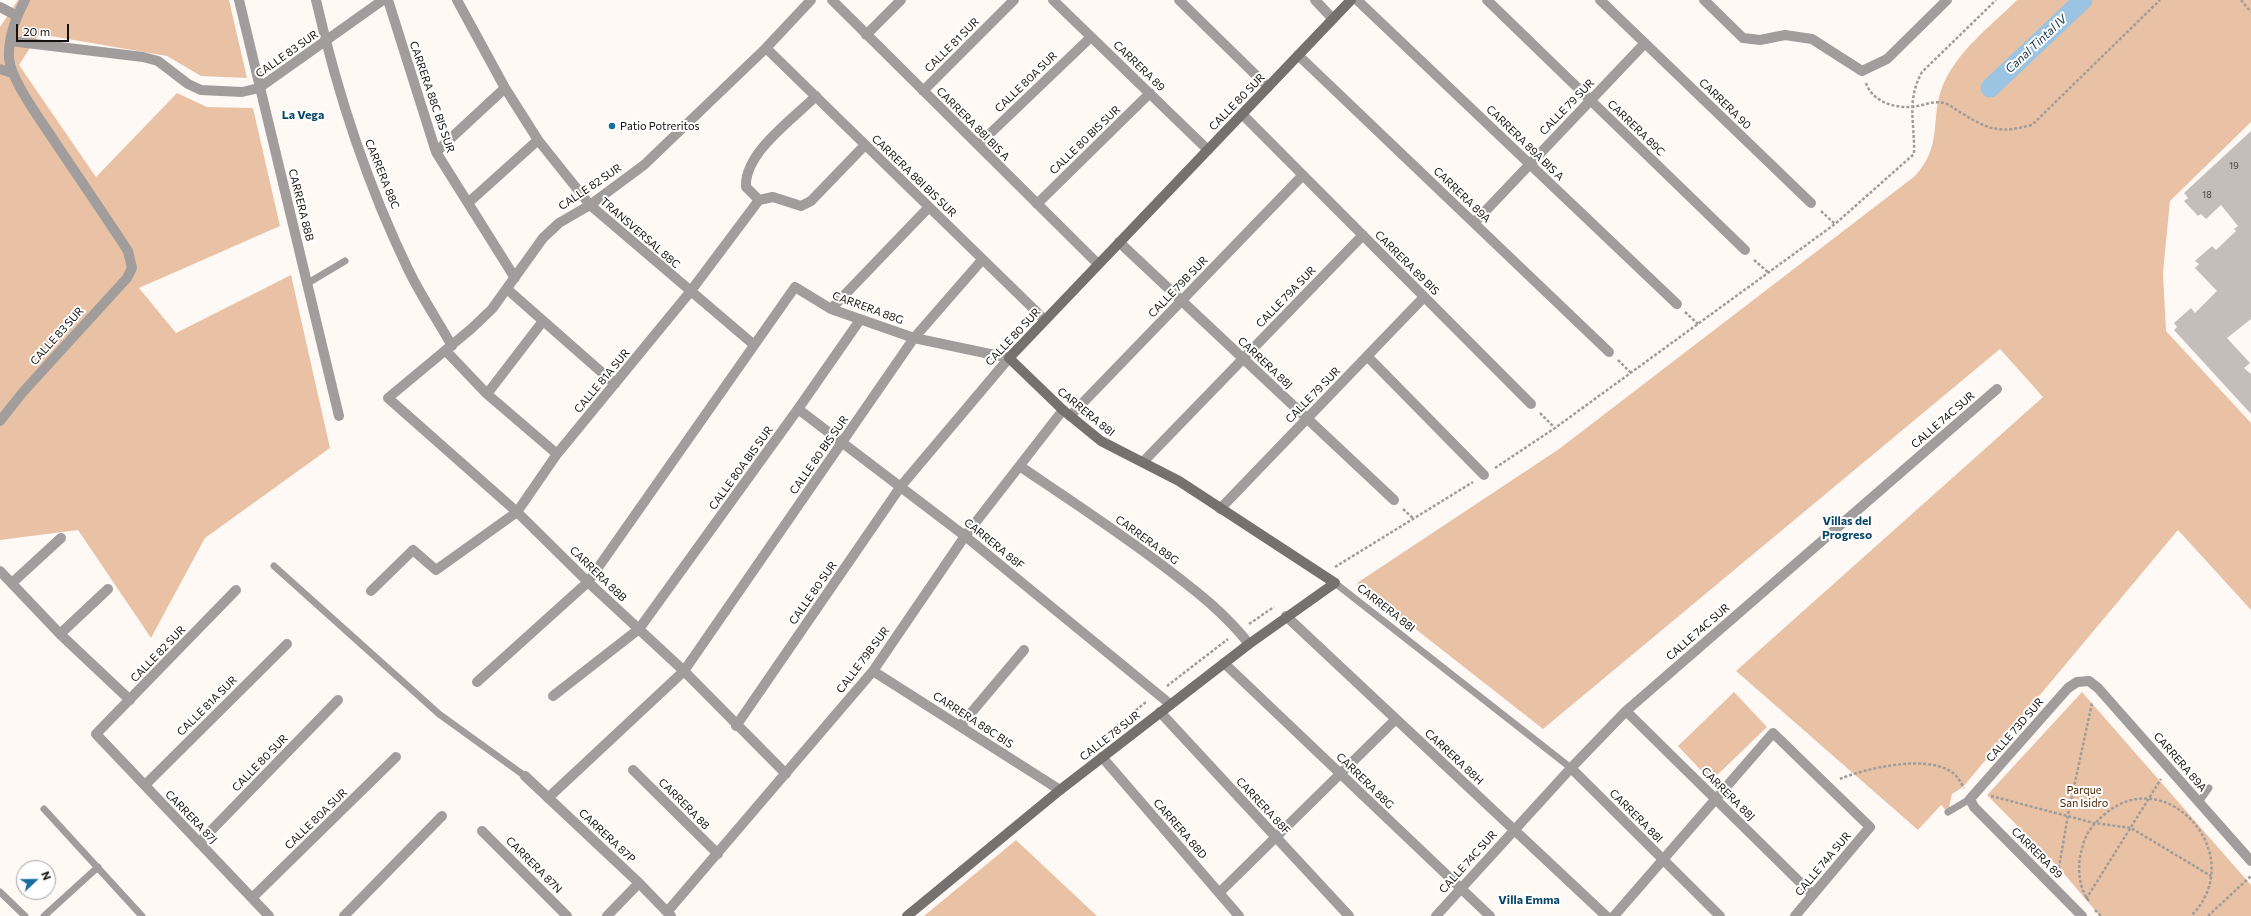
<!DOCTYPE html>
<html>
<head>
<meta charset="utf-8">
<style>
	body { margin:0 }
	#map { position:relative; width:2251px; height:916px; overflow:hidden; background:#fef9f5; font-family:Commissioner,sans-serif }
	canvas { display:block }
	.north { position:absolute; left:16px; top:860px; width:40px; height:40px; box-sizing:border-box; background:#fff; border:1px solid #a1a09f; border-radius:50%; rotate:68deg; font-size:11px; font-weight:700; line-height:16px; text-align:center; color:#141210 }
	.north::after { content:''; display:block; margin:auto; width:14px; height:18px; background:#186f9f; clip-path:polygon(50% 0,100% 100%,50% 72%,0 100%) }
	.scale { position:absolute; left:16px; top:24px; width:53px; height:18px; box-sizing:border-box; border:2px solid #141210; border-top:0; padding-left:5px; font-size:12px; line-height:14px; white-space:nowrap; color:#141210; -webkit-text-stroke:3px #fff; paint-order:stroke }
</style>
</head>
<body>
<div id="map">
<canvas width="2251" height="916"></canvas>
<div class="north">N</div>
<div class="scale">20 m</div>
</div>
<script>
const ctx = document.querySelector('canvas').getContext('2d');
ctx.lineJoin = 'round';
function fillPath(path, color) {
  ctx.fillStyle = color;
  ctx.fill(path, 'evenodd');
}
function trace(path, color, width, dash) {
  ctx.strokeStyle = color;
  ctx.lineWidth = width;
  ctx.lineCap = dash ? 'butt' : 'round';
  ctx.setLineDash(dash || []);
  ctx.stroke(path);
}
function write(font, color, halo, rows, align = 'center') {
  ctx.font = font + ' Commissioner,sans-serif';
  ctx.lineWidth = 4;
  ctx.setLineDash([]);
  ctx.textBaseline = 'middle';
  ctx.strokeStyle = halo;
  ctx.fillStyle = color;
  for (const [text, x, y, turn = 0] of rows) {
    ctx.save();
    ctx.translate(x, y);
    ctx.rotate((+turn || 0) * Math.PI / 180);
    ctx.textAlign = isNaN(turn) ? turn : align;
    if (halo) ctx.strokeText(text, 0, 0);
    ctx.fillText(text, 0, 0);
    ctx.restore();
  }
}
const green = new Path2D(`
	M 18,0 L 229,0 L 247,78 L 201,76 L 167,56 L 39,34 L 19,65 L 96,177 L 177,93 L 207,107 L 253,108 L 280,226 L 139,288 L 176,333 L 291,275 L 330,448 L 205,538 L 151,638 L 78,530 L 0,540 L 0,27 Z
	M 2017,0 L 2251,0 L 2251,122 L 2170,201 L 2163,273 L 2166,331 L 2251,423 L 2251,610 L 2178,530 L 1963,787 L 1952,794 L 1948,812 L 1941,805 L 1918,830 L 1736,671 L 2043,397 L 2000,349 L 1543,729 L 1357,583 L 1559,449 L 1915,176 C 1944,144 1929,119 1943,85 C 1958,50 1991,26 2017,0 Z
	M 1734,692 L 1767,727 L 1711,781 L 1678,746 Z
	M 2082,692 L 2251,885 L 2251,916 L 2100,916 L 2059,868 L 1987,795 Z
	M 1016,840 L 1097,916 L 924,916 Z`);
const canal = new Path2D(`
	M 1990,88 L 2083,0`);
const building = new Path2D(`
	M 2251,131 L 2251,319 L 2227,338 L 2250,363 L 2244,368 L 2251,374 L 2251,414 L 2174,330 L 2177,327 L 2174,323 L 2191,308 L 2195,313 L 2217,291 L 2195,268 L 2199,264 L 2195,261 L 2212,246 L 2216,250 L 2236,231 L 2234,229 L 2238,226 L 2221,205 L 2206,219 L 2201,214 L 2198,216 L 2184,201 L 2188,198 L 2184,193 Z`);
const path = new Path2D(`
	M 2241,0 L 2251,12
	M 1866,83 C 1872,101 1893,108 1911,107 C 1924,106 1934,99 1947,104 C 1953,107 1958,111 1963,114 C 1991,131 2000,133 2032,125 L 2160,0
	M 1821,211 L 1835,224
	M 1754,260 L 1769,273
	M 1685,312 L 1698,324
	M 1618,360 L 1631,373
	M 1540,413 L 1555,428
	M 1495,468 L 1555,428 L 1835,224 L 1914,154 C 1915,123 1906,101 1922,72 L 1996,0
	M 1403,509 L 1414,519
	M 1335,567 L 1473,482
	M 1249,624 L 1274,607
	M 1167,686 L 1228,639
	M 1097,742 L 1146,702
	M 1840,779 C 1866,768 1924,755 1950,771 C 1957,775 1960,781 1964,788
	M 1991,796 L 2094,823 L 2131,828 L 2211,876
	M 2058,873 L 2068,815 L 2092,703
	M 2086,899 L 2161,779
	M 2089,901 C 2078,887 2077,865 2082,849 C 2085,834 2093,824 2105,814 C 2167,761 2251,856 2191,916
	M 2095,910 L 2101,916
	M 2208,916 L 2251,876`);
const lane = new Path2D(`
	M 308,283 L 345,261
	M 274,566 L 439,714 L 525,776
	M 1335,583 L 1571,768
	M 2199,802 L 2209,788
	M 44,809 L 142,916
	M 1948,812 L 1970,799
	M 0,892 L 25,916
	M 44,916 L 98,867`);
const street = new Path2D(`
	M 239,0 L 339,416
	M 316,0 C 337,92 367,184 408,269 C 421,296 438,321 452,346
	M 388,0 L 436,152 L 515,278
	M 457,0 L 505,88 L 538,140 L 590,205 L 753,344
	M 832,0 L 1098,264
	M 1053,0 L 1208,150
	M 1179,0 L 1268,87
	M 1315,0 L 1333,19
	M 1357,0 L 1677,304
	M 1487,0 L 1745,250
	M 1600,0 L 1811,203
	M 1704,0 L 1743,38 L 1760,40 L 1785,35 L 1812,39 L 1862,71 L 1887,59 L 1947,0
	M 0,7 L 17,16
	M 866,35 L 901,0
	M 10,41 L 143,57 L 158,61 L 188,84 L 201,90 L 242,92 L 259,88 L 383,0
	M 766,48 L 1045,320
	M 1298,55 L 1609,352
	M 0,69 L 12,73
	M 923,91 L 1014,0
	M 1242,114 L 1531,404
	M 978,145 L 1091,37
	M 436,152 L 505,88
	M 759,200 L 746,187 C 744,153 793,119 816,96
	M 468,203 L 538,140
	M 1037,204 L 1150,93
	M 1474,223 L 1645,43
	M 1119,242 L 1394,500
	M 507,289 L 615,384
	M 831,309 L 929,207
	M 446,351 L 487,394 L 557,454
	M 1367,356 L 1484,475
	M 487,394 L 543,321
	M 798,409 L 965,536 L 1170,704
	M 1070,416 L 1303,175
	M 0,421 L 23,392 L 127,278 L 132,268 L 128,251 C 105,216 82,182 59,148 C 45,126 11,82 9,58 C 8,38 16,17 25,0
	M 1143,462 L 1363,235
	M 1021,467 C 1070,500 1119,532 1166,568 C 1196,591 1226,614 1249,644
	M 1220,509 L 1424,297
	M 0,571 L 60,634 L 130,700
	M 12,583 L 61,538
	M 236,590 L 96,734 L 269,916
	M 371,591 L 413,550 L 436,570 L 517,512 L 557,454 L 690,292 L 759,200 L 773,197 L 801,206 L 811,201 L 865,145
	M 1286,616 L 1606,916
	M 60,634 L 108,589
	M 1224,663 L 1490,916
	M 873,671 L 1060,790
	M 477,682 L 588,582 L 795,287 L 831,309 L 914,338 L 1009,358 L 901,486 L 736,726
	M 553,696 L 639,629 L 798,409 L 860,320
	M 1626,711 L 1813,895
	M 1160,712 L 1349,916
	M 960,726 L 1024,650
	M 1102,757 L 1239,916
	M 1571,768 L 1720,916
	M 633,770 L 718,854
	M 786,774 L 684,671 L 588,582 L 517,512 L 388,398 L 471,329 L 492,309 L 543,238 L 559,223 L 590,205 L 644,165 L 766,48 L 811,0
	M 525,776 L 639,883 L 671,916
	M 145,785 L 287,644
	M 548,798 L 684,671 L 914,338 L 982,260
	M 482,831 L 567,916
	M 199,843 L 338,700
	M 1219,893 L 1396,719
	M 252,898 L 396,757
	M 667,912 L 873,671 L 965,536 L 1063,410
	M 344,916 L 442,816
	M 607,916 L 639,883
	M 1436,916 L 1571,768 L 1626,711 L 1997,389
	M 1614,916 L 1773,733 L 1870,827 L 1795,916
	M 2082,916 L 1974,807 L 1970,799 L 2068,688 L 2077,682 L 2089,681 L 2098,688 L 2251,861`);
const secondary = new Path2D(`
	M 907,916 L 1060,790 L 1249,644 L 1335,583 L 1179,481 L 1101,441 L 1063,410 L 1009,358 L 1351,0`);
const markers = [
	[612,126,4,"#186f9f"]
];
const numberNames = [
	["19",2234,166],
	["18",2207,195]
];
const streetNames = [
	["CALLE 81 SUR",952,45,-45],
	["CALLE 83 SUR",287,54,-35],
	["CARRERA 89",1139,66,44],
	["CALLE 80A SUR",1026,82,-44],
	["CARRERA 88C BIS SUR",432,97,71],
	["CALLE 80 SUR",1237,102,-46],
	["CARRERA 90",1725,104,44],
	["CALLE 79 SUR",1567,107,-46],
	["CARRERA 88I BIS A",973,124,45],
	["CARRERA 89C",1636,128,44],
	["CALLE 80 BIS SUR",1085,140,-44],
	["CARRERA 89A BIS A",1525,143,44],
	["CARRERA 88C",382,174,68],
	["CARRERA 88I BIS SUR",914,176,44],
	["CALLE 82 SUR",590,187,-34],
	["CARRERA 89A",1462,195,44],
	["CARRERA 88B",301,205,76],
	["TRANSVERSAL 88C",640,233,41],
	["CARRERA 89 BIS",1407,263,45],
	["CALLE 79B SUR",1178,287,-46],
	["CALLE 79A SUR",1286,297,-46],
	["CARRERA 88G",868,308,20],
	["CALLE 83 SUR",57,336,-48],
	["CALLE 80 SUR",1013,337,-47],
	["CARRERA 88J",1265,363,43],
	["CALLE 81A SUR",602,381,-50],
	["CALLE 79 SUR",1313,395,-46],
	["CARRERA 88I",1086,412,39],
	["CALLE 74C SUR",1943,420,-41],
	["CALLE 80 BIS SUR",819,455,-55],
	["CALLE 80A BIS SUR",741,468,-54],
	["CARRERA 88G",1147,540,36],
	["CARRERA 88F",994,544,39],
	["CARRERA 88B",598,574,44],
	["CALLE 80 SUR",813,593,-55],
	["CARRERA 88I",1386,608,38],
	["CALLE 74C SUR",1698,632,-41],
	["CALLE 82 SUR",158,654,-46],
	["CALLE 79B SUR",863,660,-53],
	["CALLE 81A SUR",207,706,-45],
	["CARRERA 88C BIS",973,720,33],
	["CALLE 73D SUR",2015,730,-49],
	["CALLE 78 SUR",1110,736,-38],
	["CARRERA 88H",1454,757,43],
	["CARRERA 89A",2180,762,49],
	["CALLE 80 SUR",260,763,-46],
	["CARRERA 88G",1365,781,44],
	["CARRERA 88J",1728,794,45],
	["CARRERA 88",684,804,45],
	["CARRERA 88F",1263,806,47],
	["CARRERA 88I",1636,816,45],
	["CARRERA 87J",191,817,46],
	["CALLE 80A SUR",316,819,-44],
	["CARRERA 88D",1180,829,49],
	["CARRERA 87P",607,836,43],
	["CARRERA 89",2037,853,45],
	["CALLE 74C SUR",1468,862,-48],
	["CALLE 74A SUR",1823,864,-50],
	["CARRERA 87N",534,865,45]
];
const poiNames = [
	["Patio Potreritos",620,126]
];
const parkNames = [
	["Parque",2084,790],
	["San Isidro",2084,803]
];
const waterNames = [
	["Canal Tintal IV",2036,44,-43]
];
const neighbourhoodNames = [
	["La Vega",303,115],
	["Villas del",1847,521],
	["Progreso",1847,535],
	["Villa Emma",1529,900]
];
fillPath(green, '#e9c2a6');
trace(canal, '#9ac4e1', 19);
fillPath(building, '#c4bebb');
trace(path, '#a09d99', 2.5, [3, 2]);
trace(lane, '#a09d9c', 7);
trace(street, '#a09d9c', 10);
trace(secondary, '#75716f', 10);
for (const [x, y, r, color] of markers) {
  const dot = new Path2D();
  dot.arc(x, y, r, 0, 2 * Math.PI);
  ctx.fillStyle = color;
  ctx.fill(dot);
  trace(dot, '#fff', 1.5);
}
write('9px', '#403d3b', null, numberNames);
write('11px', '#141210', '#fff', streetNames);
write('11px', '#141210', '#fff', poiNames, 'left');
write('11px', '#492300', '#fff', parkNames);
write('italic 12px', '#103348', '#fff', waterNames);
write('bold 12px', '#0b4768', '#fff', neighbourhoodNames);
</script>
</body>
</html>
